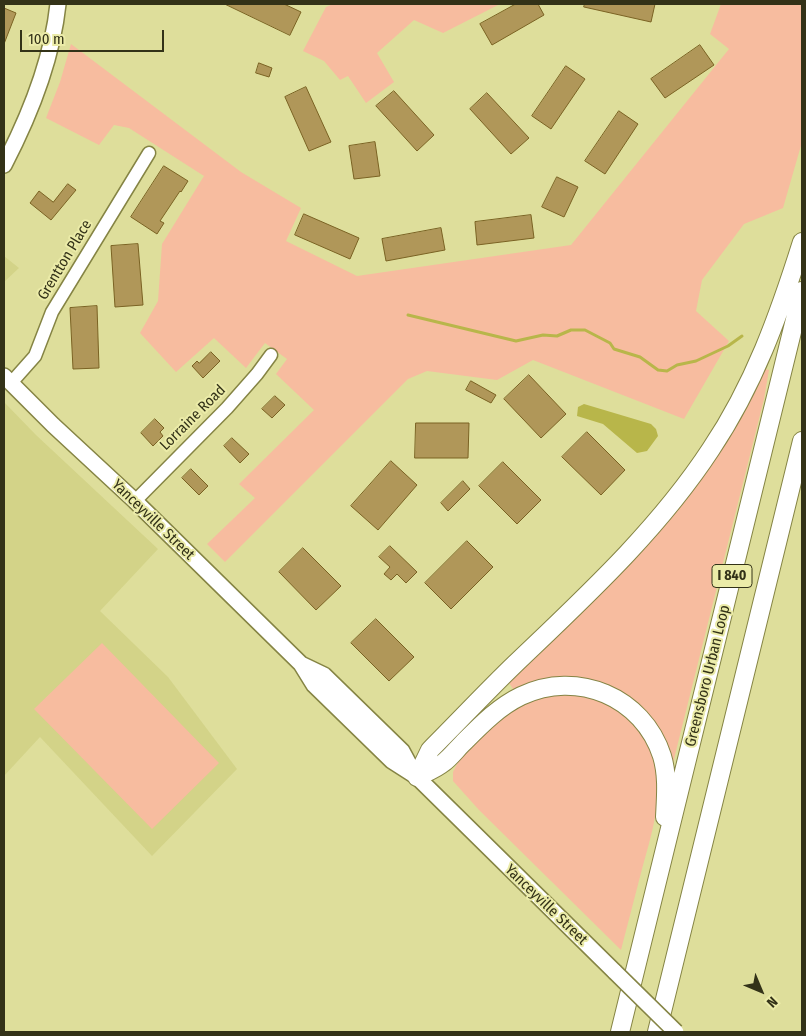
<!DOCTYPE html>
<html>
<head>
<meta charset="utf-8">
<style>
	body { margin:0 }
	#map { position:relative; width:806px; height:1036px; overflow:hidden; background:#dede9b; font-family:"Fira Sans Condensed",sans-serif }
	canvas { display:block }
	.frame { position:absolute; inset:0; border:5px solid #333218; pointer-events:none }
	.north { position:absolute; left:736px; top:966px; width:50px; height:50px; -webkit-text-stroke:4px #ebeba8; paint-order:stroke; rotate:135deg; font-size:14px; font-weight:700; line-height:20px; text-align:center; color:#333218 }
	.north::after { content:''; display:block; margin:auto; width:18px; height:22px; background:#333218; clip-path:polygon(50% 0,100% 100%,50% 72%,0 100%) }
	.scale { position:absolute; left:20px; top:30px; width:144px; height:22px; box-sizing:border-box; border:2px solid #333218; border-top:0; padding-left:6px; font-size:15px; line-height:18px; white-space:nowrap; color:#333218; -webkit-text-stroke:4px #ebeba8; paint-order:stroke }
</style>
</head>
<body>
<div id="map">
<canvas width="806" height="1036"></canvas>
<div class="frame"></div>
<div class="north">N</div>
<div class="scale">100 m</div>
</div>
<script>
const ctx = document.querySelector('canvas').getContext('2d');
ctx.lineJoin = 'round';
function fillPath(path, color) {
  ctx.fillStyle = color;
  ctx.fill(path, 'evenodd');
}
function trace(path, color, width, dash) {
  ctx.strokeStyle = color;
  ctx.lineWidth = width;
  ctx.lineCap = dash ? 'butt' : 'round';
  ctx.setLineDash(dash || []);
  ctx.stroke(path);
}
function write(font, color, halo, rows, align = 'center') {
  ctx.font = font + ' "Fira Sans Condensed",sans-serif';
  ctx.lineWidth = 4;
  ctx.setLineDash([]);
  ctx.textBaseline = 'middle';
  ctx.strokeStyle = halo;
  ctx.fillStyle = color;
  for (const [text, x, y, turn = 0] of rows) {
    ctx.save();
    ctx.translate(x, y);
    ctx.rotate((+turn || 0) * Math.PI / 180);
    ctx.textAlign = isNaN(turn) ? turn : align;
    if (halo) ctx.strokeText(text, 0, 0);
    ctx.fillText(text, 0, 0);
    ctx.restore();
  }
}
const built = new Path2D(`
	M 4,256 L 19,268 L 4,282 Z
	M 4,402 L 36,435 L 158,549 L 100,611 L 168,677 L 237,769 L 152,856 L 40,737 L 4,776 Z`);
const green = new Path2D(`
	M 333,4 L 500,4 L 443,33 L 414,20 L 377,53 L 394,82 L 366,103 L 348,76 L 340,80 L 324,61 L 303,51 L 326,7 Z
	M 721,4 L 802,4 L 802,142 L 783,208 L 744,224 L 702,280 L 696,311 L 729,341 L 684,419 L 533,360 L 497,380 L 427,371 L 408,379 L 225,562 L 207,544 L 255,498 L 239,484 L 314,410 L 276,374 L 287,359 L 265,343 L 246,368 L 214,338 L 176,372 L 140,333 L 158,301 L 162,244 L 204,176 L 129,128 L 114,125 L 99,145 L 46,118 L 60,82 L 71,44 L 241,172 L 301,208 L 286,241 L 357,276 L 571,245 L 729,49 L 710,34 Z
	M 762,368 L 769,370 L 764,399 L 672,767 L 663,736 L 650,719 L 614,690 L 516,693 L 509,683 L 634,557 Z
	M 102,643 L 219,763 L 152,829 L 34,709 Z
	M 560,693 C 586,694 607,700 627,717 C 641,729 652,746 656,764 C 663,798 651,837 642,869 C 635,896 628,923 621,950 L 479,810 L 453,781 L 453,772 L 459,760 L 485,732 L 504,715 L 522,704 L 542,697 Z`);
const water = new Path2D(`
	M 584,404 L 651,424 L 656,429 L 658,436 L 647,451 L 637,453 L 603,424 L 577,416 L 578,407 Z`);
const stream = new Path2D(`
	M 408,315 L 516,341 L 543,335 L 557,336 L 571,330 L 585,330 L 610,343 L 614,349 L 640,357 L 658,370 L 667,371 L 677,365 L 696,361 L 728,346 L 742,336`);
const building = new Path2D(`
	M 225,4 L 284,4 L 301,12 L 290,35 Z
	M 516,4 L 538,4 L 544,15 L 492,45 L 480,24 Z
	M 585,4 L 655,4 L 651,22 L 584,7 Z
	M 4,8 L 16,13 L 4,44 Z
	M 700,45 L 714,65 L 665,98 L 651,79 Z
	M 259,63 L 272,68 L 269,77 L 256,73 Z
	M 566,66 L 585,79 L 551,129 L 532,116 Z
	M 306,87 L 331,142 L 309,151 L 285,97 Z
	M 394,91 L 434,135 L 417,151 L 376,106 Z
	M 487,93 L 529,138 L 511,154 L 470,109 Z
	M 619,111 L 638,124 L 605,174 L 585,161 Z
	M 375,142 L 380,176 L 354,179 L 349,146 Z
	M 164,166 L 188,181 L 181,192 L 180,191 L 160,221 L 164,223 L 157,234 L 131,217 Z
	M 557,177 L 578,187 L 564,217 L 542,207 Z
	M 68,184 L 76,190 L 51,220 L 30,203 L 39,191 L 53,202 Z
	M 304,214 L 359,238 L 350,259 L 295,235 Z
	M 531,215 L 534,238 L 477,245 L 475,222 Z
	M 441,228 L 445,250 L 386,261 L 382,239 Z
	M 138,244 L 143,305 L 115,307 L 111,246 Z
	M 97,306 L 99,368 L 73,369 L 70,308 Z
	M 211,352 L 220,361 L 203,378 L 192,366 L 197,361 L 199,363 Z
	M 529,375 L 566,414 L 541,438 L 504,399 Z
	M 471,381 L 496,395 L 491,403 L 466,390 Z
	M 275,396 L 285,405 L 272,418 L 262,409 Z
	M 155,419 L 164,428 L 160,432 L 163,436 L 153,446 L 141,433 Z
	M 416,423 L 469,423 L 468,458 L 415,458 Z
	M 587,432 L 625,470 L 601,495 L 562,457 Z
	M 232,438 L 249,454 L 240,463 L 224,446 Z
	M 391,461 L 417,485 L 378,530 L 351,506 Z
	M 503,462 L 541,500 L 517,524 L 479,486 Z
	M 191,469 L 208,486 L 199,495 L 182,478 Z
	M 463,481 L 470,489 L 448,511 L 441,503 Z
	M 467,541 L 493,567 L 451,609 L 425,583 Z
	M 390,546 L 417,572 L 406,583 L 397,574 L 391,580 L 384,574 L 390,567 L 379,557 Z
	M 303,548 L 341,586 L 316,610 L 279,572 Z
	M 376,619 L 414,657 L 389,681 L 351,643 Z`);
const minor = new Path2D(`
	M 11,383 L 35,356 L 52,312 L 149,153
	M 135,501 L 227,408 L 257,374 L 271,355`);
const major = new Path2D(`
	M 4,165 C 30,115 52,61 58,4
	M 4,376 L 53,425 L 135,501 L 301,664 L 314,685 L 392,761 L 417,777 L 615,972
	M 301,664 L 324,675 L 402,751 L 415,775`);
const highway = new Path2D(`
	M 417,777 L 430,750 C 459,721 486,692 515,664 C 585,597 658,530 711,449 C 754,385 779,315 802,242
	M 417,777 C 425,773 436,769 443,763 C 450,758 456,750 462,744 C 480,726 498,707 521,696 C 577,669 643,697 662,756 C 668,776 666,796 665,817
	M 620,1032 L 802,291
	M 657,1032 L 802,441`);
const majorBridge = new Path2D(`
	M 615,972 L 676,1032`);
const shields = [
	[732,576,40]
];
const shieldNames = [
	["I 840",732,576]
];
const streetNames = [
	["Grentton Place",65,260,-59],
	["Lorraine Road",193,418,-45],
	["Yanceyville Street",153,520,44],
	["Greensboro Urban Loop",708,676,-76],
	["Yanceyville Street",546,905,44]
];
fillPath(built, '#d3d388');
fillPath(green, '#f7bc9f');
fillPath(water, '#b8b64a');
trace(stream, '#b8b64a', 3);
fillPath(building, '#b09759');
trace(building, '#7a6223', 1);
trace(minor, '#858444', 15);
trace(major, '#858444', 18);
trace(highway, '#858444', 20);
trace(minor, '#fff', 12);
trace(major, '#fff', 15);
trace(highway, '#fff', 18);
trace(majorBridge, '#858444', 18, []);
trace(majorBridge, '#fff', 15);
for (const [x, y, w] of shields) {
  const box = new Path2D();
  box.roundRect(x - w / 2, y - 11.5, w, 23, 4);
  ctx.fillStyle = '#ebeba8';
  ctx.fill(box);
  trace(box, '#333218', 1);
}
write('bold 14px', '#333218', null, shieldNames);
write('15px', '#333218', '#ebeba8', streetNames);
</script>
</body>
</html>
